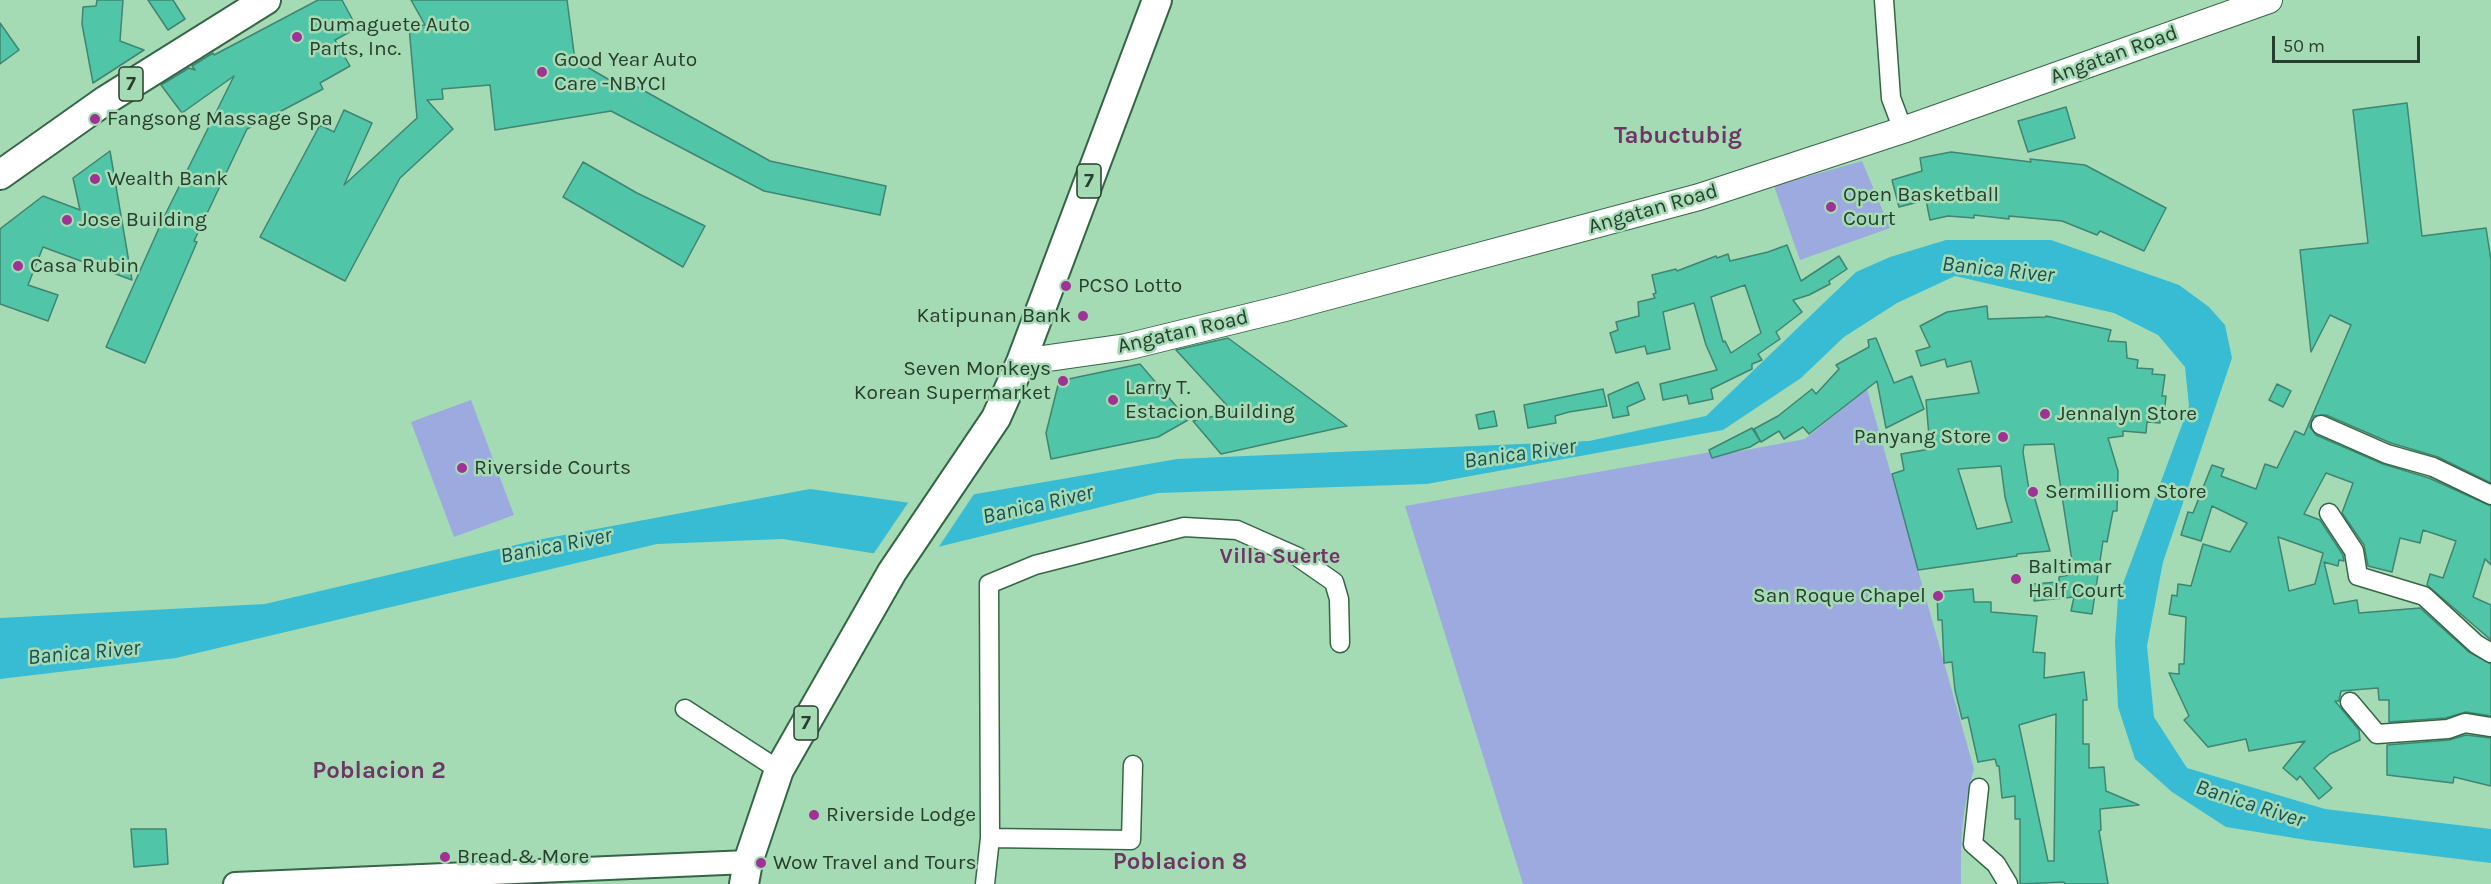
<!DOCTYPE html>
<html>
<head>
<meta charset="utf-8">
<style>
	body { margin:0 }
	#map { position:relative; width:2491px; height:884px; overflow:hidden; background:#a5dbb4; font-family:Karla,sans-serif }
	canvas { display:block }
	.scale { position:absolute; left:2272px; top:36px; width:148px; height:27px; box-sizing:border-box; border:3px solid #273d2d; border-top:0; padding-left:8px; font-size:18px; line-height:21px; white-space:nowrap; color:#273d2d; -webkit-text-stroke:4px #a5dbb4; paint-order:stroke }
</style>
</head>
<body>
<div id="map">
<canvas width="2491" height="884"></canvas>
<div class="scale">50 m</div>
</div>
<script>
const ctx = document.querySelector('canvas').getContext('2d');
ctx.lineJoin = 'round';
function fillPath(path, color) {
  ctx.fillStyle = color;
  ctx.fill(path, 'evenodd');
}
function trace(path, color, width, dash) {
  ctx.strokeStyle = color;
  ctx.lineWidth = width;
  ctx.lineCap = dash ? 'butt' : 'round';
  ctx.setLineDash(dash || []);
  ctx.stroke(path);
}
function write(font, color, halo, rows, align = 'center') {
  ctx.font = font + ' Karla,sans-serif';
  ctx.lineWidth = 5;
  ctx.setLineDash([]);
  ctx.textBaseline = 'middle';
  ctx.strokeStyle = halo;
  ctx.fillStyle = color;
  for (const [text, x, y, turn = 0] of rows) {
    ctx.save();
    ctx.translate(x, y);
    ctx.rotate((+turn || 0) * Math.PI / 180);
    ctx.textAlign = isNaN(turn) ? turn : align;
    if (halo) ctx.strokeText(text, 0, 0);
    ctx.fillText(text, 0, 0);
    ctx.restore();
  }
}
const green = new Path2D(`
	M 1862,161 L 1890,228 L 1800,260 L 1774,186 Z
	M 1867,389 L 1974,769 C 1961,812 1961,840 1961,884 L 1523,884 L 1405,506 L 1728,449 L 1730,453 L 1805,439 Z
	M 471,400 L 514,515 L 454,537 L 411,422 Z`);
const water = new Path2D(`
	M 1946,240 L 2051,240 L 2179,285 L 2209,307 L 2225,325 L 2232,358 L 2163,562 L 2147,646 L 2154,717 L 2187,768 L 2325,809 L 2491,829 L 2491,863 L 2313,841 L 2226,827 L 2172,792 L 2135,759 L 2118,707 L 2115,642 L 2118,597 L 2189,406 L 2185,367 L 2158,335 L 2114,313 L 1955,276 L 1897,303 L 1844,337 L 1801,378 L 1723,430 L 1427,484 L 1158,493 L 897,557 L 783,539 L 657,544 L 176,658 L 0,679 L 0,618 L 265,604 L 537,540 L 810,489 L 918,504 L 1177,459 L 1589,441 L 1706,416 L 1856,272 L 1890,257 Z`);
const pier = new Path2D(`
	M 976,491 L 936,551 L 897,560 L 872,556 L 910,500 L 917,501 Z`);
const building = new Path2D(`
	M 97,0 L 123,0 L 120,41 L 144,50 L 93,83 L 82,24 L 83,7 L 96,6 Z
	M 148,0 L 173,0 L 185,19 L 168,30 Z
	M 318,0 L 342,0 L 357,28 L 335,40 L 350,66 L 320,83 L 323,89 L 247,129 L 194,241 L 197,242 L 145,363 L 106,347 L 163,219 L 234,76 L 182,113 L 161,85 L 189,68 L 195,70 L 192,66 L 213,53 L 214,55 Z
	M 411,0 L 567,0 L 575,60 L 620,86 L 623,79 L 770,161 L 886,186 L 880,215 L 764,191 L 611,111 L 495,130 L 490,85 L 442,89 L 443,99 L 427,100 L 453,129 L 400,178 L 345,281 L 260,237 L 320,125 L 334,132 L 344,110 L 372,123 L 344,185 L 417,118 L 409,27 L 425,25 Z
	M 0,23 L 19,50 L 0,64 Z
	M 2407,103 L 2422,236 L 2486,228 L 2491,260 L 2491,483 L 2438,457 L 2391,443 L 2326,415 L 2314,416 L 2310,427 L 2316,435 L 2383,464 L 2429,478 L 2491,506 L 2491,565 L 2485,559 L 2473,597 L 2491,605 L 2491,640 L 2427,585 L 2430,574 L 2443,578 L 2456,541 L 2423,530 L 2420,543 L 2400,538 L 2392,572 L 2368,566 L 2364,545 L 2342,513 L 2353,483 L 2326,473 L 2304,514 L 2320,520 L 2343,555 L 2344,561 L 2339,560 L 2338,566 L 2324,562 L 2334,604 L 2357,600 L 2359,613 L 2420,608 L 2469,652 L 2491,664 L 2491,716 L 2466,712 L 2446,718 L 2389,722 L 2389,700 L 2379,700 L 2378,688 L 2341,691 L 2339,701 L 2335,701 L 2359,730 L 2360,740 L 2330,754 L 2314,768 L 2332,788 L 2319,799 L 2300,776 L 2297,780 L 2283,768 L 2305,741 L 2249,751 L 2246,739 L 2208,747 L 2184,720 L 2189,716 L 2169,673 L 2179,674 L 2179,664 L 2184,664 L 2186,617 L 2169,614 L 2172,595 L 2177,596 L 2178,584 L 2191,586 L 2203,544 L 2230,552 L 2247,523 L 2212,506 L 2201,541 L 2181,535 L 2188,512 L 2193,513 L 2212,465 L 2224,469 L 2221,476 L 2256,489 L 2265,464 L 2277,468 L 2295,431 L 2304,435 L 2351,325 L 2330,315 L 2311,352 L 2300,250 L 2368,243 L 2353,110 ZM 2278,537 L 2323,553 L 2315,584 L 2289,591 Z
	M 2066,107 L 2075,138 L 2028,152 L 2018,121 Z
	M 110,151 L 132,280 L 43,247 L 28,285 L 58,295 L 48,321 L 0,304 L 0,229 L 43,196 L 80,210 L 73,178 Z
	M 1951,152 L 2031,162 L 2030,159 L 2085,165 L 2166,208 L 2144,251 L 2100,231 L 2097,235 L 2062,221 L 2009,216 L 2009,219 L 1974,215 L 1974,218 L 1948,216 L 1930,220 L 1926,200 L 1899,207 L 1892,180 L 1922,171 L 1920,158 Z
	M 583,162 L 637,193 L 705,226 L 683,267 L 563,197 Z
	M 1787,245 L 1801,281 L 1839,256 L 1847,269 L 1829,281 L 1830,284 L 1809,295 L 1793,300 L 1802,312 L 1776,332 L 1780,339 L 1758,354 L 1762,360 L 1752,364 L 1752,369 L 1711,389 L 1713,399 L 1689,404 L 1687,395 L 1663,400 L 1660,384 L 1717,370 L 1706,345 L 1694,303 L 1663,312 L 1670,349 L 1647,354 L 1645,346 L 1616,353 L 1610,333 L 1618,330 L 1616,322 L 1639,316 L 1638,302 L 1655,298 L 1653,294 L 1656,293 L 1652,275 L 1676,269 L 1677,271 L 1716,256 L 1717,258 L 1728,254 L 1730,261 L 1768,252 ZM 1745,285 L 1761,333 L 1731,353 L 1725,341 L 1723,342 L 1711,297 Z
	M 1987,306 L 1988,319 L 2046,317 L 2046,316 L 2111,330 L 2108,341 L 2126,342 L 2127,358 L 2138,360 L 2137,368 L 2153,369 L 2152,374 L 2165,375 L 2162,396 L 2166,396 L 2164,415 L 2160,415 L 2160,423 L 2147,422 L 2146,433 L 2123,431 L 2123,436 L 2108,438 L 2118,471 L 2117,511 L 2113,511 L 2107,542 L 2103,541 L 2092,614 L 2071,611 L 2074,597 L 2034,601 L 2033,584 L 2059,582 L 2059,577 L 2074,574 L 2054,444 L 2024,445 L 2023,452 L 2029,490 L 2032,489 L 2050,551 L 2017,554 L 2017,556 L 1918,570 L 1892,474 L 1904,470 L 1901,454 L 1930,449 L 1926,400 L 1979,393 L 1971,361 L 1947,367 L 1945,359 L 1921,366 L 1916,351 L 1930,347 L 1920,326 L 1947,312 ZM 2001,466 L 2005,497 L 2012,522 L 1977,529 L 1958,469 Z
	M 1228,338 L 1347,426 L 1221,454 L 1193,421 L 1233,412 L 1176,350 Z
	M 1876,338 L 1894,383 L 1912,376 L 1924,409 L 1886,428 L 1877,381 L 1809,434 L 1803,427 L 1784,439 L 1779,431 L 1761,442 L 1754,429 L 1778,416 L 1812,389 L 1816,394 L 1839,369 L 1836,365 L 1869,347 L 1868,340 Z
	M 1140,364 L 1188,420 L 1158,437 L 1051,459 L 1046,433 L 1059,381 Z
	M 1638,382 L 1645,399 L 1627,407 L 1629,415 L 1613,418 L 1608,395 Z
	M 2277,384 L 2291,391 L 2283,407 L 2269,400 Z
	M 1603,389 L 1607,406 L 1569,412 L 1555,416 L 1556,423 L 1528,428 L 1524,405 Z
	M 1494,411 L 1497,426 L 1479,429 L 1476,415 Z
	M 1752,428 L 1760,441 L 1750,447 L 1712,458 L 1709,450 Z
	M 1973,589 L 1974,602 L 1991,602 L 1991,612 L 2037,616 L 2033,652 L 2045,653 L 2044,678 L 2084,672 L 2087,700 L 2083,700 L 2083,744 L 2089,744 L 2089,768 L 2104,767 L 2106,791 L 2139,805 L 2100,809 L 2101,830 L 2099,831 L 2108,884 L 2065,884 L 2064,882 L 2020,884 L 2020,819 L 2015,819 L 2015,796 L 2002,798 L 1999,766 L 1997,766 L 1995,759 L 1978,762 L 1968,717 L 1962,719 L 1955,690 L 1952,662 L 1944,663 L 1942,620 L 1938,620 L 1937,592 ZM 2056,714 L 2054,861 L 2048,861 L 2019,725 Z
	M 2466,735 L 2491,738 L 2491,786 L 2454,777 L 2453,783 L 2387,775 L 2387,745 L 2449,740 Z
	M 131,829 L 166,829 L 168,864 L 134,867 Z`);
const minor = new Path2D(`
	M 1884,0 L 1891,98 L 1903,130
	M 2321,425 L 2387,454 L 2433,467 L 2491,495
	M 2329,513 L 2354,551 L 2358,576 L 2424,596 L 2476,644 L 2491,653
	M 2350,702 L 2377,734 L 2448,729 L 2465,723 L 2491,727
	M 685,709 L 779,770
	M 1979,788 L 1973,844 L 1996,864 L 2008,884
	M 990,838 L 1131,840 L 1133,765
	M 985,884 L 990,838 L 989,584 L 1035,565 L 1184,527 L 1237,530 L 1298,557 L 1334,582 L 1339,599 L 1340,643`);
const tertiary = new Path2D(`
	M 235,884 L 748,862`);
const secondary = new Path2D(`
	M 1021,362 L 1126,347 L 1285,308 L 1699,197 L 1903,130 L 2269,0`);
const primary = new Path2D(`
	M 0,175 L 106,100 L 266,0
	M 744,884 L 748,862 L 779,770 L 892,572 L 996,418 L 1021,362 L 1157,0`);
const markers = [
	[297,37,6,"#9f3292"],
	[542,72,6,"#9f3292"],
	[95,119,6,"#9f3292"],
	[95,179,6,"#9f3292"],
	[1831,207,6,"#9f3292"],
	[67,220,6,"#9f3292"],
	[18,266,6,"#9f3292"],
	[1066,286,6,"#9f3292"],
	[1083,316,6,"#9f3292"],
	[1063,381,6,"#9f3292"],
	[1113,400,6,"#9f3292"],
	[2045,414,6,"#9f3292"],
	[2003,437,6,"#9f3292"],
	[462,468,6,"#9f3292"],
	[2033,492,6,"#9f3292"],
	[2016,579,6,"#9f3292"],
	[1938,596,6,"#9f3292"],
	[814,815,6,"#9f3292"],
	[445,857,6,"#9f3292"],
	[761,863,6,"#9f3292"]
];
const shields = [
	[131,84,24],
	[1089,181,24],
	[806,723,24]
];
const shieldNames = [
	["7",131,84],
	["7",1089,181],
	["7",806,723]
];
const poiNames = [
	["Dumaguete Auto",309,25],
	["Parts, Inc.",309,49],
	["Good Year Auto",554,60],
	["Care -NBYCI",554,84],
	["Fangsong Massage Spa",107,119],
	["Wealth Bank",107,179],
	["Open Basketball",1843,195],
	["Court",1843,219],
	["Jose Building",79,220],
	["Casa Rubin",30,266],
	["PCSO Lotto",1078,286],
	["Katipunan Bank",1071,316,"right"],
	["Seven Monkeys",1051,369,"right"],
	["Korean Supermarket",1051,393,"right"],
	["Larry T.",1125,388],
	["Estacion Building",1125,412],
	["Jennalyn Store",2057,414],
	["Panyang Store",1991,437,"right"],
	["Riverside Courts",474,468],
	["Sermilliom Store",2045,492],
	["Baltimar",2028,567],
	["Half Court",2028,591],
	["San Roque Chapel",1926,596,"right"],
	["Riverside Lodge",826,815],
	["Bread & More",457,857],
	["Wow Travel and Tours",773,863]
];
const streetNames = [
	["Angatan Road",2114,55,-20],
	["Angatan Road",1653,209,-16],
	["Angatan Road",1183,332,-13]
];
const waterNames = [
	["Banica River",1998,270,6],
	["Banica River",1520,454,-8],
	["Banica River",1038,505,-13],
	["Banica River",556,546,-11],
	["Banica River",84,653,-5],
	["Banica River",2250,804,18]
];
const neighbourhoodNames = [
	["Villa Suerte",1280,557]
];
const quarterNames = [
	["Tabuctubig",1678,136],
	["Poblacion 2",379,771],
	["Poblacion 8",1180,862]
];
fillPath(green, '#9caae0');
fillPath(water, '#37bcd4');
fillPath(pier, '#a5dbb4');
fillPath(building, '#50c5a7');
trace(building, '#3f8572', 1.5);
trace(minor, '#346645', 21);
trace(tertiary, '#346645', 26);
trace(secondary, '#346645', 28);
trace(primary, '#346645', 32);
trace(minor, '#fff', 18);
trace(tertiary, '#fff', 22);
trace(secondary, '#fff', 26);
trace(primary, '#fff', 28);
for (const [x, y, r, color] of markers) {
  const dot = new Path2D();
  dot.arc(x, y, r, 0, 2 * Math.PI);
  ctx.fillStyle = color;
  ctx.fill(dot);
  trace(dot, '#a5dbb4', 2);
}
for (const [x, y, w] of shields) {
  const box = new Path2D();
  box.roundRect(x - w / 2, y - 17, w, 34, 4.5);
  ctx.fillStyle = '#a5dbb4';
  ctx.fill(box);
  trace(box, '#273d2d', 1.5);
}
write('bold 20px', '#273d2d', null, shieldNames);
write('21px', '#273d2d', '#a5dbb4', poiNames, 'left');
write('21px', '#273d2d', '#a5dbb4', streetNames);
write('italic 22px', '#174e58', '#a5dbb4', waterNames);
write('bold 22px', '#6d3664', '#a5dbb4', neighbourhoodNames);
write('bold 24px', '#6d3664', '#a5dbb4', quarterNames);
</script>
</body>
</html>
